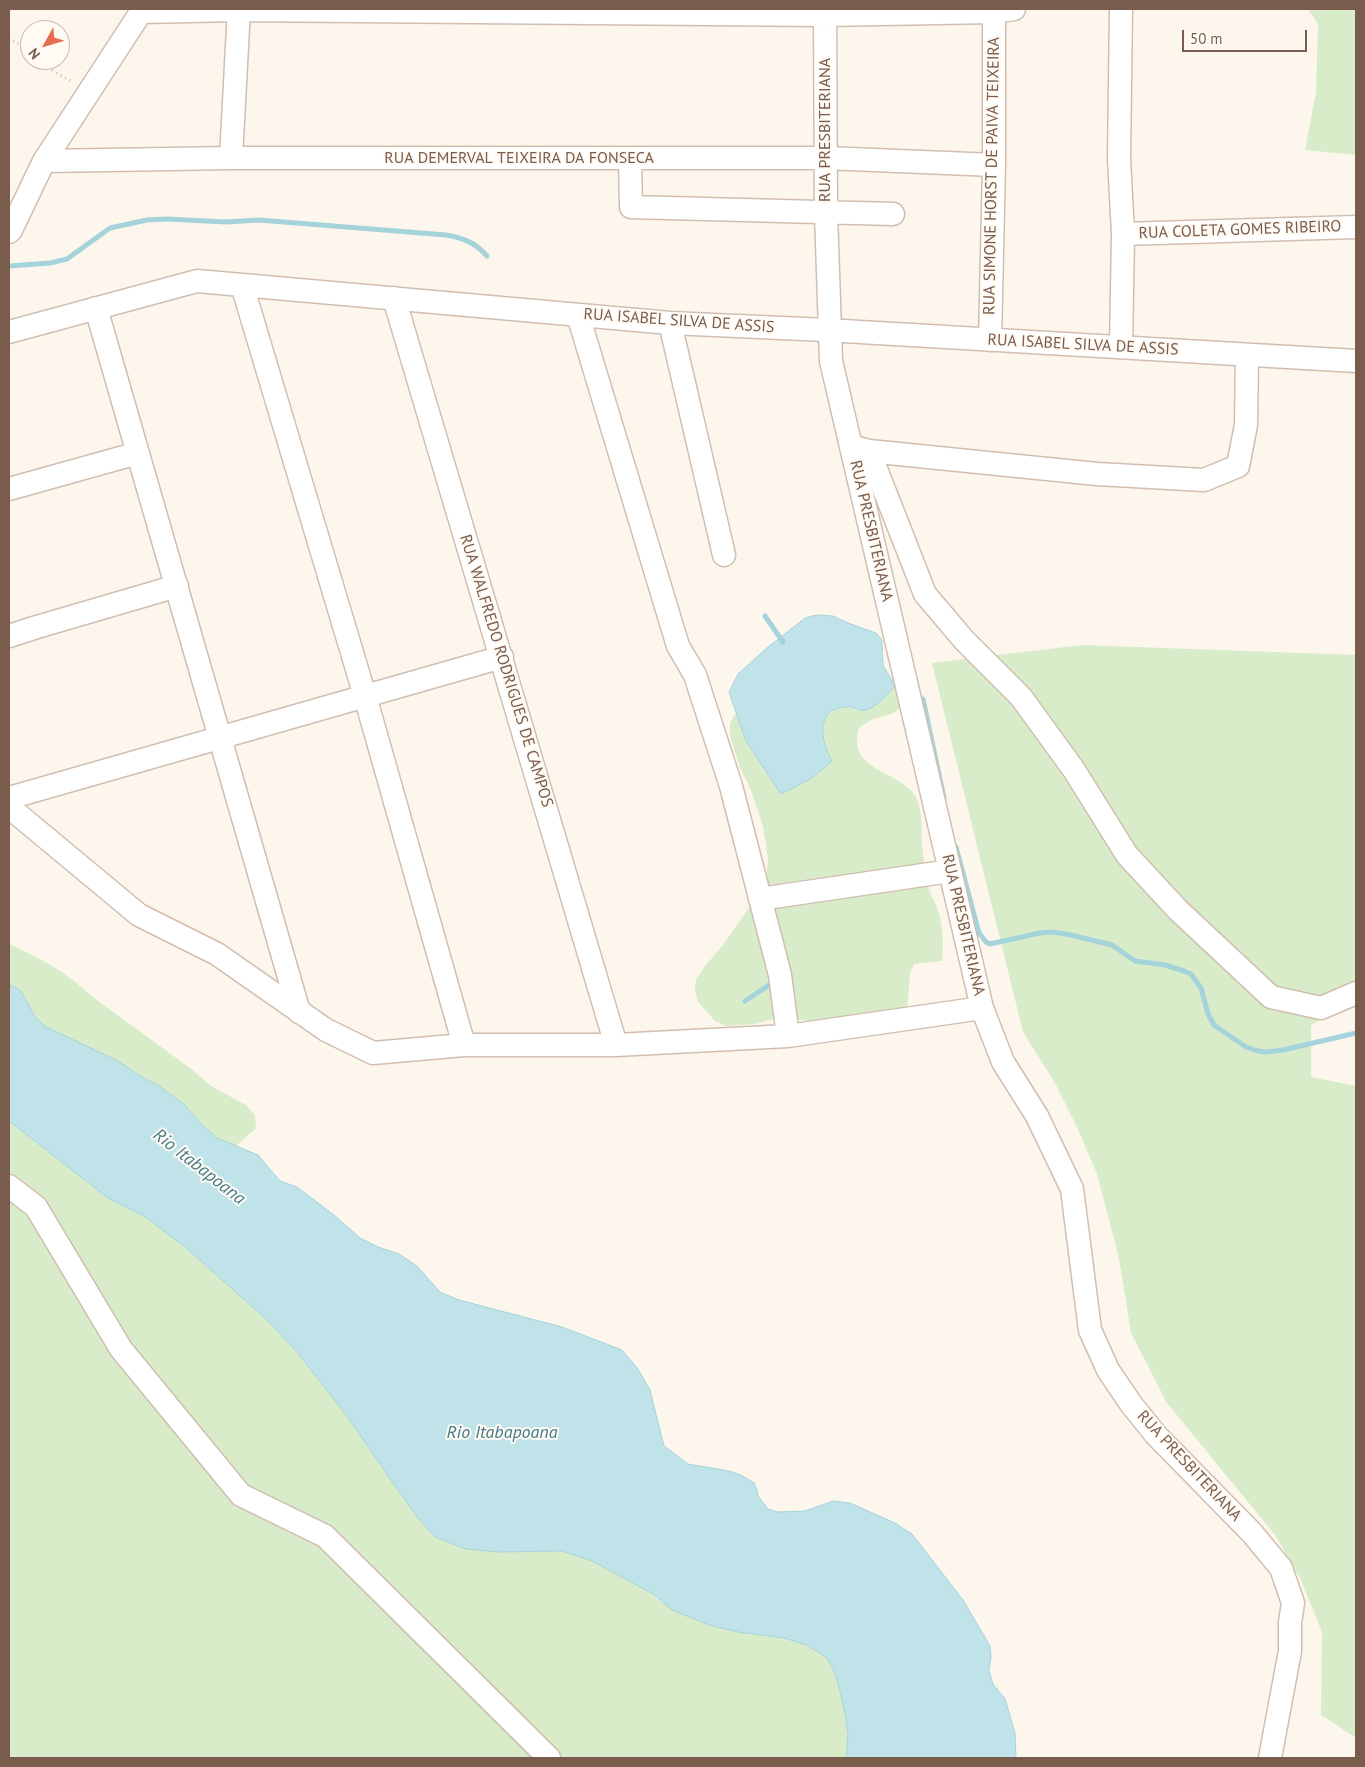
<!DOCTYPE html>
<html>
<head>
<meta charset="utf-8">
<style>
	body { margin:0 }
	#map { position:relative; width:1365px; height:1767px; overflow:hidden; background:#fdf6ec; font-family:"PT Sans",sans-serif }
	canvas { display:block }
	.frame { position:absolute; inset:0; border:10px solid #7a5c4d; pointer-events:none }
	.north { position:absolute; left:20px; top:20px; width:50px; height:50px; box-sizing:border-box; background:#fffaf3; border:1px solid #cabbb1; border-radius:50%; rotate:231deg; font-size:14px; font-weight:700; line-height:20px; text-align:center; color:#7a5c4d }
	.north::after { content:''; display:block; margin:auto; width:18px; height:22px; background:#e76f51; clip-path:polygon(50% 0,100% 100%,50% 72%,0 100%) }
	.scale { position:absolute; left:1182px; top:30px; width:125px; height:22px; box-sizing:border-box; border:2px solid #7a5c4d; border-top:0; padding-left:6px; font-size:15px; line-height:18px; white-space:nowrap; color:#7a5c4d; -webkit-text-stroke:4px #fffaf3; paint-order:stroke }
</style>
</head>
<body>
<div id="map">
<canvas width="1365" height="1767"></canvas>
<div class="frame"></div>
<div class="north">N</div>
<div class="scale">50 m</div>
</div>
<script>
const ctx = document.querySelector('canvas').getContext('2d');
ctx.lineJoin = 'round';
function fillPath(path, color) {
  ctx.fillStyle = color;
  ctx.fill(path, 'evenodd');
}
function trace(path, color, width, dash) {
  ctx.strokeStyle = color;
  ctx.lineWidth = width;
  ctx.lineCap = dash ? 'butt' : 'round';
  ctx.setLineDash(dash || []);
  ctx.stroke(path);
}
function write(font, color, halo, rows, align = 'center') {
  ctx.font = font + ' "PT Sans",sans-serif';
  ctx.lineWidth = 4;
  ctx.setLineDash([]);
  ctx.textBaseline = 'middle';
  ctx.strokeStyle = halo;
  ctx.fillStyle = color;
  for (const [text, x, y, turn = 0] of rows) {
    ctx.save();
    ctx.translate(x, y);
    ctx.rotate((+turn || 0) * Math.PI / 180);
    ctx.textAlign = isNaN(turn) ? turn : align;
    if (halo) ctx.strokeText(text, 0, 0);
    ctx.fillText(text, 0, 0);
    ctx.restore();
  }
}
const green = new Path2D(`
	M 1308,9 L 1356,9 L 1356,155 L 1305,150 L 1316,92 L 1318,24 Z
	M 1082,645 L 1356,655 L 1356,993 L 1311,1026 L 1311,1077 L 1356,1086 L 1356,1738 L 1321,1715 L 1322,1632 L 1300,1578 L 1275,1535 L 1167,1403 L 1131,1333 L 1119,1258 L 1097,1174 L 1077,1127 L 1055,1083 L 1023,1032 L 932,663 Z
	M 895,686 L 905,698 C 899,716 888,714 873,719 C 868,721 864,725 859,728 C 847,770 894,769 914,794 C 923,807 921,827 922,843 C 923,856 925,871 927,884 C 929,892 933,898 936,905 C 943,923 944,943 942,961 L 914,964 L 910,973 L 907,1012 L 868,1025 L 776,1018 L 755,1024 L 726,1026 L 715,1021 L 698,1002 L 695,989 L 696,979 L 705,966 L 723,945 L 766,883 L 768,858 L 763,826 L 751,790 L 740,768 L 730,736 L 730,723 L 736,713 L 746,741 L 827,752 C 825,745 821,737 822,729 C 825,710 842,704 858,710 L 883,699 Z
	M 9,944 C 38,957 67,972 90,995 L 190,1068 L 211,1086 L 246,1105 L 255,1115 L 256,1128 L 236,1146 L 217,1138 L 200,1123 L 185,1105 L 159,1086 L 46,1027 L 34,1017 L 21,991 L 9,984 Z
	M 9,1121 L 108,1198 L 144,1216 L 185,1247 L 266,1319 L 297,1352 L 347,1416 L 391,1480 L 418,1518 L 435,1537 L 467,1549 L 497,1552 L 562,1551 L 592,1561 L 653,1594 L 658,1600 L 709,1625 L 738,1632 L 784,1638 L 807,1645 L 827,1658 L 836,1675 L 845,1713 L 848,1734 L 846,1758 L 9,1758 Z`);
const water = new Path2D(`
	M 817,615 L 833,616 L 848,623 L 876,633 L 882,640 L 883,665 L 895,686 C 887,695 879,704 869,709 C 861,713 854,706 846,707 C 814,709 821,742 832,761 L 812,778 L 781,794 L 746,741 L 729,692 L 738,674 L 768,647 L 805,618 Z
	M 9,984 L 21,991 L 35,1017 L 46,1027 L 116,1060 L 142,1077 L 159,1086 L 185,1105 L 200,1123 L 217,1138 L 258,1155 L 280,1181 L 297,1187 L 334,1215 L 360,1238 L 378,1247 L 399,1254 L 417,1266 L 440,1292 L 459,1300 L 562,1327 L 622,1350 L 638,1369 L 650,1390 L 664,1446 L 688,1464 L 729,1471 L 741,1475 L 754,1483 L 757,1490 L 758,1496 L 768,1509 L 778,1512 L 805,1511 L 833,1501 L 850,1503 L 895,1523 L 912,1534 L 963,1600 L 990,1646 L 991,1657 L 989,1671 L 993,1684 L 1005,1699 L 1015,1733 L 1016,1758 L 846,1758 L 848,1734 L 845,1713 L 836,1675 L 827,1658 L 807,1645 L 784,1638 L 738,1632 L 709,1625 L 672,1610 L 653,1594 L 592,1561 L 562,1551 L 497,1552 L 466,1549 L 435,1537 L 418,1518 L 391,1480 L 347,1416 L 297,1352 L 266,1319 L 185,1247 L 144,1216 L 108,1198 L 9,1121 Z`);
const stream = new Path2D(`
	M 9,266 L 50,263 L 67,259 L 110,228 L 147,220 L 167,219 L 226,222 L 259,220 L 446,235 C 463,238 475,242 487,256
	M 765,616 L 783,642
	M 923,699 L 944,798
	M 956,847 L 979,933 L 986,942 L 990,944 L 1040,933 L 1052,932 L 1071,935 L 1112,945 L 1135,961 L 1165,965 L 1184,971 L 1191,974 L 1201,988 L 1208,1014 L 1214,1025 L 1246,1047 L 1258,1051 L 1266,1052 L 1283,1050 L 1356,1033
	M 745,1001 L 772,983`);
const path = new Path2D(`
	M 9,38 L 30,51
	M 41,60 L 54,72 L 73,82`);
const minor = new Path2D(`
	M 825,9 L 826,213 L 831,361 L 982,1008 L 1003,1062 L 1037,1116 L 1072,1189 L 1090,1330 L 1108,1370 L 1131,1404 L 1156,1435 L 1252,1533 L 1281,1568 L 1293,1603 L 1290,1622 L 1290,1651 L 1270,1758
	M 231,158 L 239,9
	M 630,159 L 631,207 L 893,214
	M 44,161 L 231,158 L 826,158 L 994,165
	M 9,232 L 11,230 L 44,161 L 141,12 L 239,10 L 825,15 L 994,12 L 1014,9
	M 1123,234 L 1356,227
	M 242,285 L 365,696 L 464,1045
	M 394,298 L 616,1045
	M 96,308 L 299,1012
	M 578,315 L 678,646 L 695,675 L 731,786 L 780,975 L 788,1036
	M 670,323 L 724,555
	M 9,332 L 197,281 L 670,323 L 826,330 L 1356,361
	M 990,340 L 994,165 L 994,12
	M 1121,347 L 1123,234 L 1119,158 L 1121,9
	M 857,448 L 869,451 L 1097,474 L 1204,480 L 1238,466 L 1246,425 L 1247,355
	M 869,451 L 925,594 L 964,640 L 1021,697 L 1074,770 L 1127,855 L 1178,910 L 1271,997 L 1321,1008 L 1356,993
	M 9,489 L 138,453
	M 9,636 L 37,627 L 177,586
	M 9,798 L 502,657
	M 9,807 L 139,915 L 217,954 L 326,1030 L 373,1053 L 464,1045 L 616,1045 L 788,1036 L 982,1008
	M 760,899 L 950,871
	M 9,1186 L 36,1207 L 121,1349 L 241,1495 L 325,1536 L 549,1758`);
const streetNames = [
	["RUA PRESBITERIANA",825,130,-90],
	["RUA DEMERVAL TEIXEIRA DA FONSECA",519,158],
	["RUA SIMONE HORST DE PAIVA TEIXEIRA",992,176,-89],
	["RUA COLETA GOMES RIBEIRO",1240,230,-2],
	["RUA ISABEL SILVA DE ASSIS",679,321,4],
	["RUA ISABEL SILVA DE ASSIS",1083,345,3],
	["RUA PRESBITERIANA",871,531,77],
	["RUA WALFREDO RODRIGUES DE CAMPOS",506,671,73],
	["RUA PRESBITERIANA",963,925,77],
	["RUA PRESBITERIANA",1189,1466,47]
];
const waterNames = [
	["Rio Itabapoana",199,1167,38],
	["Rio Itabapoana",502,1433]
];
fillPath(green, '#d8ecc9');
fillPath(water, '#bfe3e8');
trace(water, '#a5d3da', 1);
trace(stream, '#a5d3da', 5);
trace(minor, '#d1beb0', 25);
trace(path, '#d9b8a5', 3, [1, 4]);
trace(minor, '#fff', 22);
write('16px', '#7a5c4d', '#fffaf3', streetNames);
write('italic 18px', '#437c86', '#fffaf3', waterNames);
</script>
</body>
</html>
